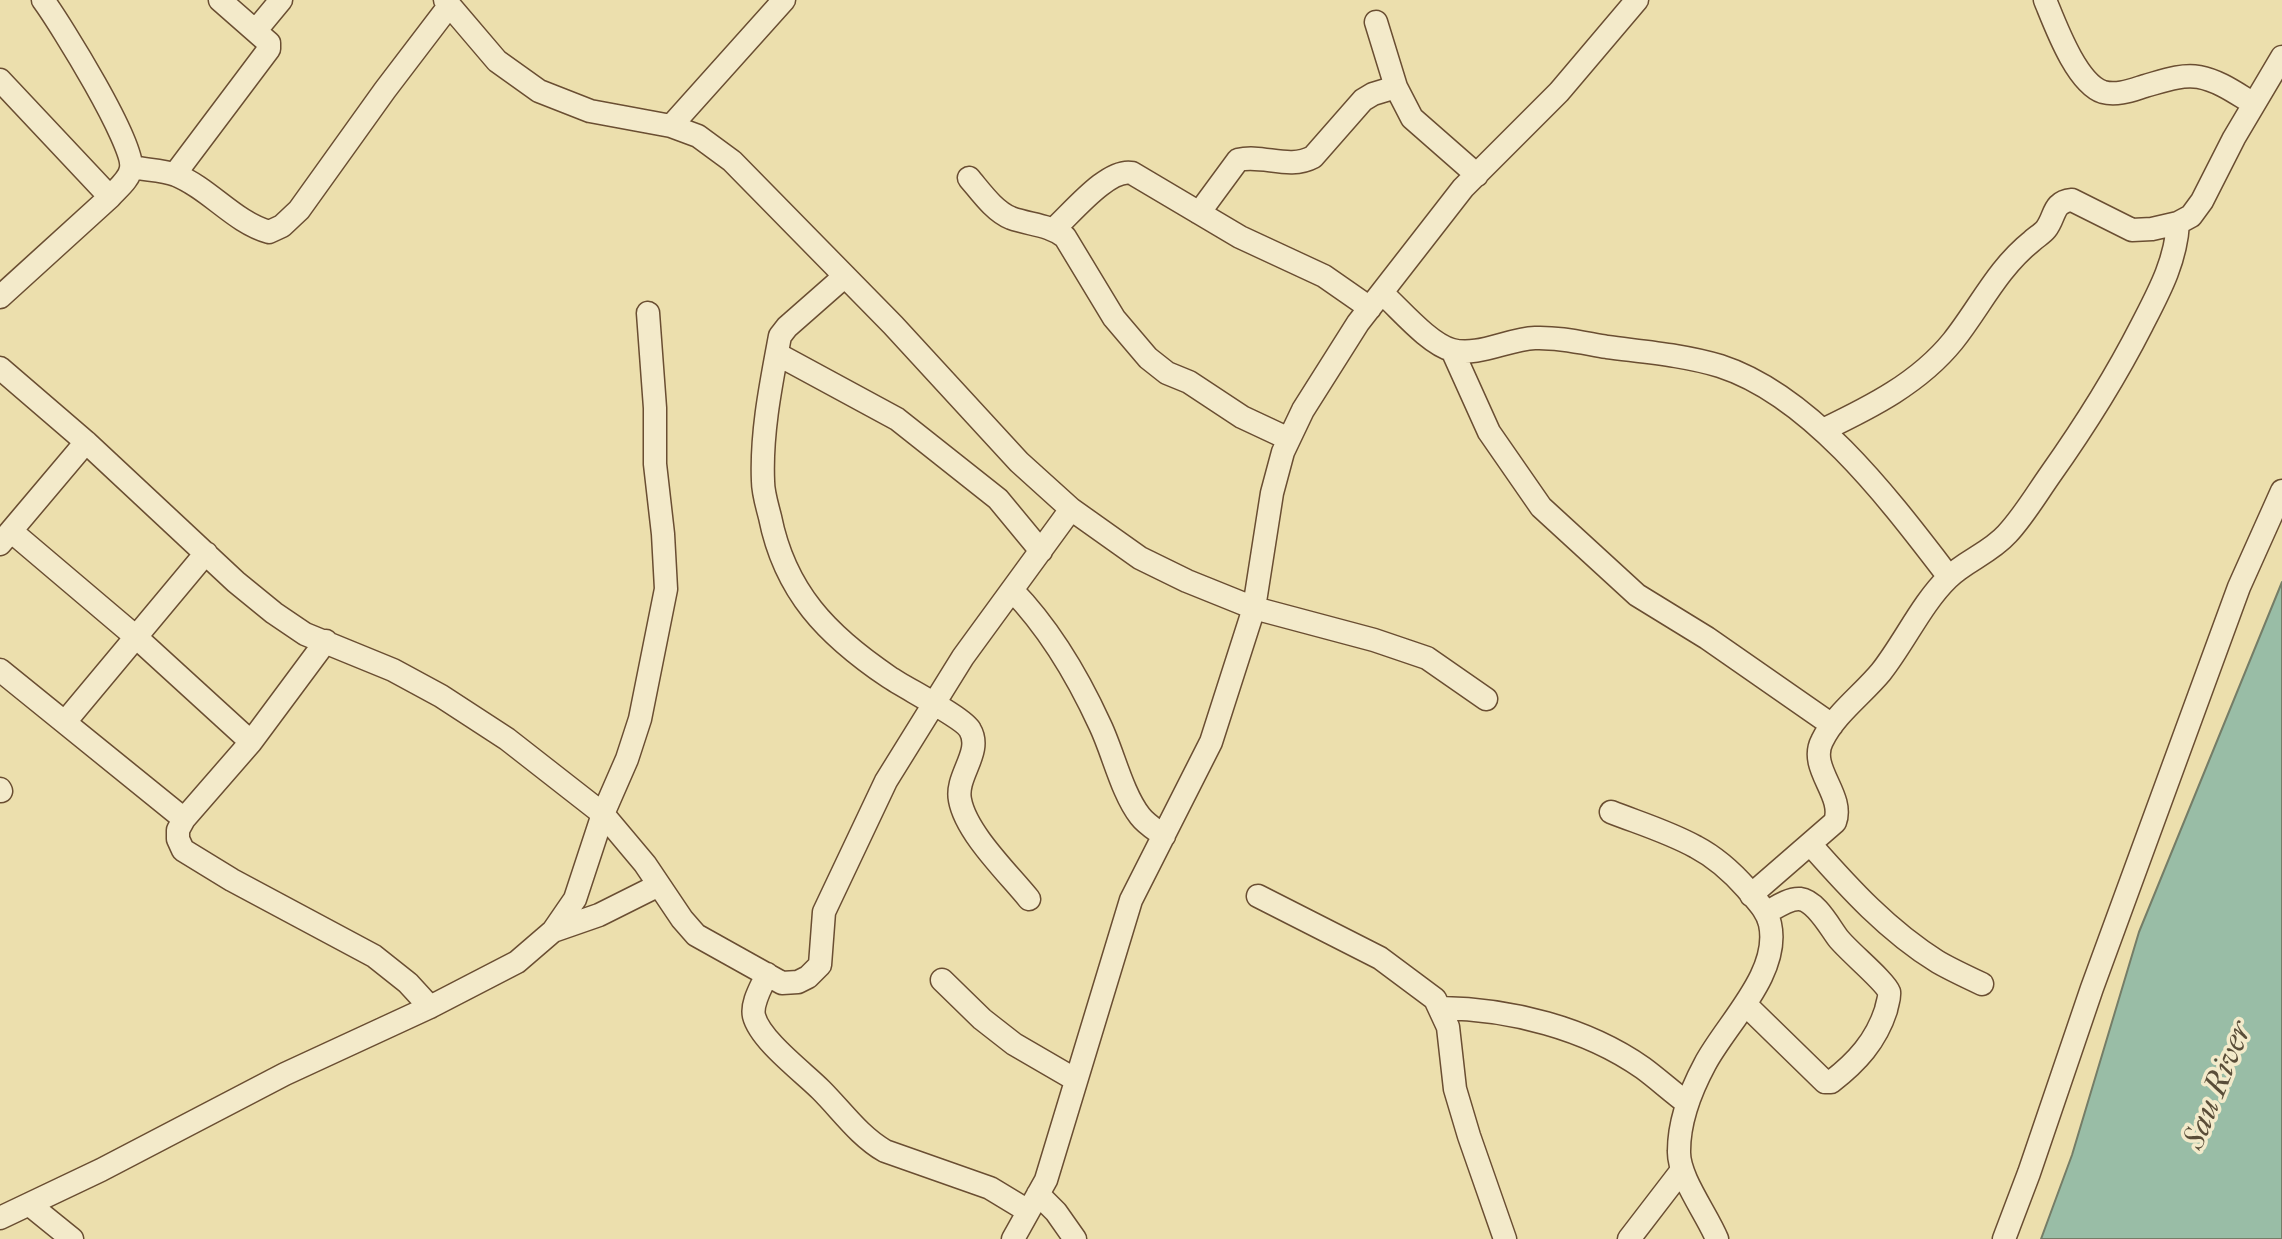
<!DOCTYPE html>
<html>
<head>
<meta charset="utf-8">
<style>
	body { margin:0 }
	canvas { display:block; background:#ecdfad }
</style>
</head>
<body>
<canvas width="2282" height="1239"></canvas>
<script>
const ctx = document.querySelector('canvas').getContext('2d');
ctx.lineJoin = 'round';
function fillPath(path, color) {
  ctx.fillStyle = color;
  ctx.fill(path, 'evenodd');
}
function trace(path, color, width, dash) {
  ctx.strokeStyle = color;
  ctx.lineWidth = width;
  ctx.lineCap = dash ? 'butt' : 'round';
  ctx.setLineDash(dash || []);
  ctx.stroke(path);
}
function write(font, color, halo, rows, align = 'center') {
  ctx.font = font + ' "IM FELL French Canon",serif';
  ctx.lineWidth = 7;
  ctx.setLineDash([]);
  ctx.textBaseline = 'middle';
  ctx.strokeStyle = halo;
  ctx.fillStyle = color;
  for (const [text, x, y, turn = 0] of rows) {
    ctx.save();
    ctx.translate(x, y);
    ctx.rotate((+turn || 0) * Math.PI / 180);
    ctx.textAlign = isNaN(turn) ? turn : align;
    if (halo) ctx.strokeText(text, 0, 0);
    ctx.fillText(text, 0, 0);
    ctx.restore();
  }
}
const water = new Path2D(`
	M 2282,582 L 2282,1239 L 2041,1239 L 2072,1155 L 2139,932 Z`);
const minor = new Path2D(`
	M 445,0 L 497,61 L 539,91 L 590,111 L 671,126 L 698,136 L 732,161 L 893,325 L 1019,462 L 1071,509 L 1140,558 L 1187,581 L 1254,608 L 1374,640 L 1427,658 L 1486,699
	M 2045,0 C 2055,24 2076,83 2103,92 C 2117,96 2132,90 2145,86 C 2163,81 2181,74 2199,77 C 2220,81 2237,94 2254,104
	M 1376,22 L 1396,87 L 1412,118 L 1477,175
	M 257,29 L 281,0
	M 0,80 L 110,197
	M 671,126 L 784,0
	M 132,167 C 146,170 163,170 176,175 C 210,189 234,222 269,232 L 282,226 L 299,210 L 385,90 L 449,6
	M 175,174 L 269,49 L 269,43 L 220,0
	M 969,178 C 981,192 994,211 1011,218 C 1030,225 1048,224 1065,237 L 1114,318 L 1148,358 L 1167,373 L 1189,382 L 1242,417 L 1289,439
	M 1199,213 L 1238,160 C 1263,154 1289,170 1313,157 L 1363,100 L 1373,94 L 1396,87
	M 1054,229 C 1072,213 1108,168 1132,173 L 1240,237 L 1324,276 L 1370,308
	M 845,276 L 787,327 L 780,336 C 771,384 761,433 763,481 C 763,493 767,505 770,517 C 785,592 827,635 889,677 C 905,688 964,718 970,730 C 983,752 955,776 960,800 C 966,833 1008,873 1029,899
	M 1382,293 C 1400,309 1429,344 1452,350 C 1478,357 1508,339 1535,338 C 1559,337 1583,343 1607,347 C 1645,352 1684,355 1720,366 C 1813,396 1892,503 1949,577
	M 0,297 L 110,197 C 117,189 130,179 131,168 C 135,144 60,23 43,0
	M 1452,350 L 1489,432 L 1541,507 L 1637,595 L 1707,638 L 1832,725
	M 777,354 L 897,419 L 998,499 L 1041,551
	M 0,368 L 86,442 L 236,582 L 274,613 L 305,634 L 393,670 L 441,696 L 507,739 L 603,814 L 645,864 L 682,919 L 696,935 L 782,983 L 798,982 L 808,977 L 820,965 L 824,912 L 886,781 L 963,657 L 1071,509
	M 1823,430 C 1871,407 1919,383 1953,341 C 1980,307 1997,269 2032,241 C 2036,237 2042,234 2046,229 C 2056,216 2052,202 2072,200 L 2132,230 L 2152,229 L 2178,223 L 2191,216 L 2202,201 L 2234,138 L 2282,57
	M 11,531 L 136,637 L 251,742
	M 0,544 L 86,442
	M 1012,590 C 1049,628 1078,677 1100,725 C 1113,752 1122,793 1140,816 C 1146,824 1156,830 1164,836
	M 326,641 L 251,742 L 184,819 L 178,830 L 178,839 L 183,850 L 232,880 L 374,956 L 408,983 L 430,1007
	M 0,670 L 184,819
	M 65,722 L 206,553
	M 0,789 L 1,791
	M 1611,812 C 1639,823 1669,832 1696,847 C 1715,857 1732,872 1747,889 C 1756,900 1767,910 1770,924 C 1781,973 1726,1024 1705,1064 C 1691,1090 1679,1121 1679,1151 C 1678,1177 1707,1214 1717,1239
	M 1811,845 C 1849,888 1888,931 1938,962 C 1952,970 1967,977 1982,984
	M 1751,895 L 1835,822 C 1845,795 1808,768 1822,741 C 1835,714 1862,695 1881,672 C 1904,643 1922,603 1948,578 C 1965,561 1990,553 2007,534 C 2023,517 2036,495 2050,475 C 2084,427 2115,378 2142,325 C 2159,292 2176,261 2178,223
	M 1258,896 L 1380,958 L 1435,999 L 1448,1027 L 1455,1089 L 1469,1136 L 1505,1239
	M 553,931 L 599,915 L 659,885
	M 767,974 C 762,986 751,1003 754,1016 C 760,1040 803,1072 821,1090 C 842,1111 859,1136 885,1151 L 990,1188 L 1028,1211
	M 942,980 L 982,1019 L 1014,1044 L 1076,1080
	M 1745,1004 L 1825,1082 L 1831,1082 C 1857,1062 1876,1041 1886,1010 C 1887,1004 1890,997 1889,992 C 1885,981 1848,951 1838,938 C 1829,926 1816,901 1800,899 C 1789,898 1775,908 1766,913
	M 1441,1008 C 1510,1009 1586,1028 1643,1068 C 1658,1079 1672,1092 1687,1103
	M 1038,1194 L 1056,1212 L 1075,1239
	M 30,1205 L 72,1239
	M 0,1218 L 101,1170 L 285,1074 L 430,1007 L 517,962 L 553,931 L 575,899 L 603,814 L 627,759 L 640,719 L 666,589 L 663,534 L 655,464 L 655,408 L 648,313
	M 1013,1239 L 1046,1180 L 1131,900 L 1211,742 L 1254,608 L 1272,493 L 1283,452 L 1303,410 L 1358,323 L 1463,188 L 1559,92 L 1637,0
	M 1629,1239 L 1682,1170
	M 2004,1239 L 2029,1173 L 2092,988 L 2239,587 L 2282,491`);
const waterNames = [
	["Sau River",2219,1086,-68]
];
fillPath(water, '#99bda6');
trace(water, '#757d67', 2);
trace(minor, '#6a4e32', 25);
trace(minor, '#f3eaca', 22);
write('italic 32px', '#594d38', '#f3eaca', waterNames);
</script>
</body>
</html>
